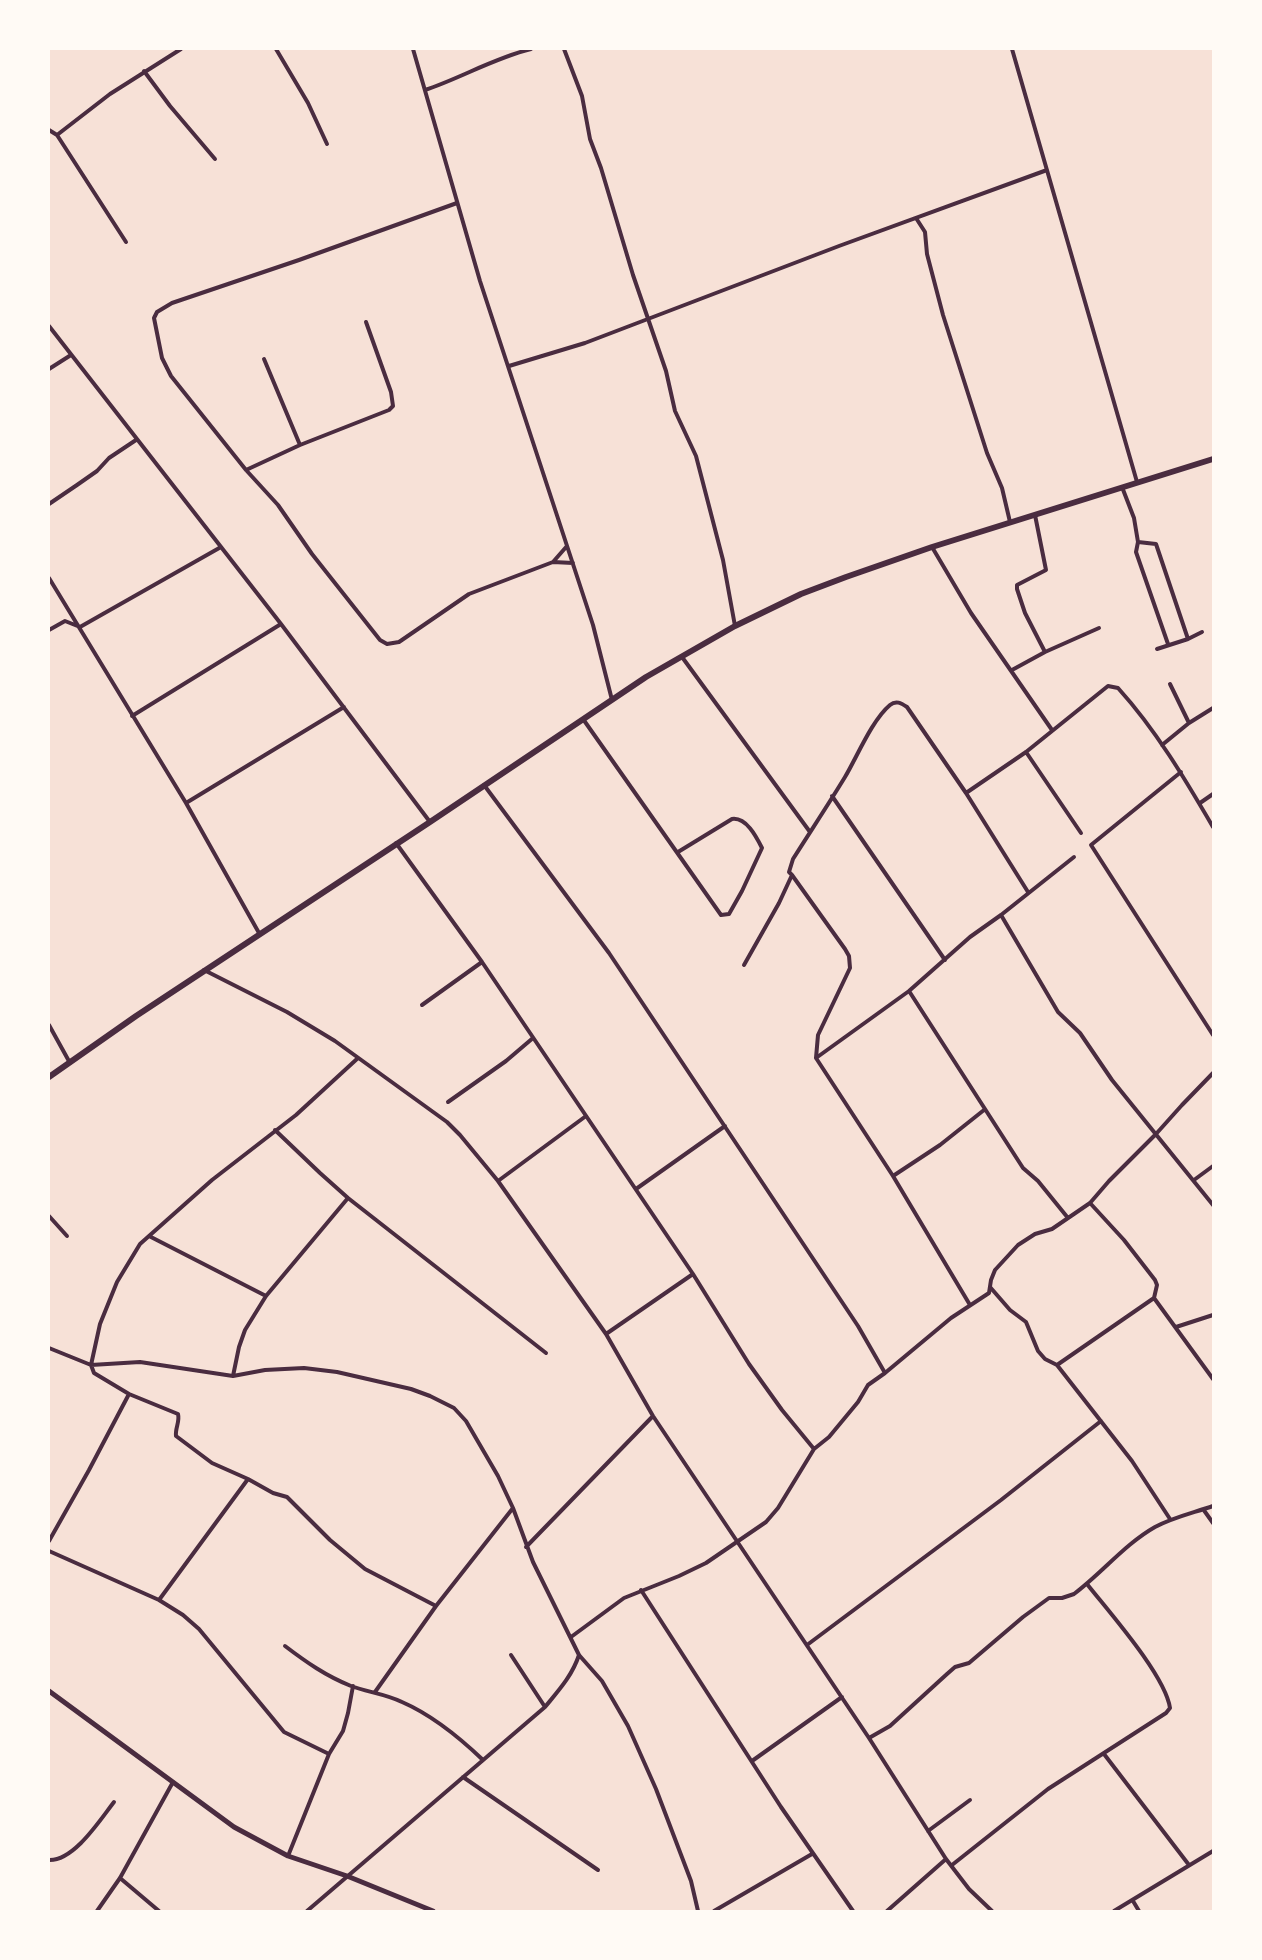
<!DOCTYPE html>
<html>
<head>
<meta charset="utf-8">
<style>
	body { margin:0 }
	#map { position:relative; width:1262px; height:1960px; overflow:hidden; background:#f7e1d7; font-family:"Zilla Slab",serif }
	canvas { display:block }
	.frame { position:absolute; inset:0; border:50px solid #fffaf5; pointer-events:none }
</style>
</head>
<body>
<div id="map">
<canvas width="1262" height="1960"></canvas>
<div class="frame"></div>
</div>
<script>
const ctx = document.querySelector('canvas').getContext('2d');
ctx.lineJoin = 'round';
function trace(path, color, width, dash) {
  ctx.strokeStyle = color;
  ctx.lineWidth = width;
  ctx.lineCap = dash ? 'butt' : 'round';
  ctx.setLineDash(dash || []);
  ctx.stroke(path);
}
const minor = new Path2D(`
	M 276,49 L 308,103 L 327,144
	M 413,49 L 480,281 L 593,625 L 612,700
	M 564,49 L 582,96 L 590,139 L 601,168 L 633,275 L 666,371 L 675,411 L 696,456 L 723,560 L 735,626
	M 1012,49 L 1137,482
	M 144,71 L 170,106 L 215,159
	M 425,90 C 461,78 494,58 531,49
	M 49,130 L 57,135 L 126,242
	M 57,135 L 110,94 L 181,49
	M 457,203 L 299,260 L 172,303 L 157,312 L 154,318 L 162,358 L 171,376 L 246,470 L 278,505 L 312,554 L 380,640 L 387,644 L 399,642 L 469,594 L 553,562 L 573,563
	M 916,218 L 925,232 L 927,254 L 943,315 L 987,453 L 1002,488 L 1010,522
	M 49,326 L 281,624 L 430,822
	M 264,359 L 300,445
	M 509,366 L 585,343 L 839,246 L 1047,170
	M 49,369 L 71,355
	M 246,470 L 300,445 L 389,410 L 393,406 L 391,392 L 366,322
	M 1122,487 L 1134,518 L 1138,542 L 1136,552 L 1168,644
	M 49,504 L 77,485 L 97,471 L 109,458 L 136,440
	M 1035,515 L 1046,570 L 1017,585 L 1017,589 L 1025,613 L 1045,652
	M 1138,542 L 1156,544 L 1188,639
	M 932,547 L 971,613 L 1052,730
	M 553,562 L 567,546
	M 49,578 L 186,803 L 259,933
	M 49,630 L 65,621 L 80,627 L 221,547
	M 1157,649 L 1188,639 L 1202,632
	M 682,657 L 810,832
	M 1012,670 L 1045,652 L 1099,628
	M 1170,684 L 1189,723
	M 132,716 L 281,624
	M 583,719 L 721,915 L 729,914 L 742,891 L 762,848 C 756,836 746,817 732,819 L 678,852
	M 1162,745 L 1189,723 L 1213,708
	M 1026,752 L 1081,833
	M 1181,772 L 1091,845 L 1213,1035
	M 484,785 L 609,953 L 858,1326 L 885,1373
	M 966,793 L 1026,752 L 1108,686 L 1118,688 C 1156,730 1185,779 1213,827
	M 832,796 L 945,960
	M 186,803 L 344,707
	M 1200,803 L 1213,794
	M 396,843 L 482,962 L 693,1274 L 749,1364 L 782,1410 L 814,1449
	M 792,875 L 845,949 L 849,956 L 850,968 L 818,1035 L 816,1058 L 893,1176 L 970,1305
	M 1001,915 L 1058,1012 L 1080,1033 L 1112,1080 L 1213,1205
	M 744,965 L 779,903 L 792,875 L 789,872 L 793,859 C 810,832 828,805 845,777 C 857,757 872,720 890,705 C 896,700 901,703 907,707 L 966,793 L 1028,892
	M 204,970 L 287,1012 L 335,1041 L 447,1122 L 460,1135 L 498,1181 L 606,1334 L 653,1416 L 869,1738 L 946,1859 L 969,1889 L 992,1911
	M 909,991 L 1023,1168 L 1038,1181 L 1068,1218
	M 422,1005 L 482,962
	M 49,1025 L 70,1063
	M 358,1058 L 296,1115 L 212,1180 L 140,1244 L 117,1282 L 100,1324 L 91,1365 L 94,1373 L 129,1394 L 178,1414 C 180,1422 175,1428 176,1436 L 212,1463 L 248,1479 L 273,1493 L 287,1497 L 330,1540 L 365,1569 L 436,1606
	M 816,1058 L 909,991 L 970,937 L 1001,915 L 1074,857
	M 448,1102 L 506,1061 L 533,1038
	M 275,1130 L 320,1173 L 348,1198 L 546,1353
	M 893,1176 L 940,1145 L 984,1110
	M 1194,1180 L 1213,1166
	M 498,1181 L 586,1116
	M 636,1189 L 725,1126
	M 1090,1203 L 1124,1240 L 1155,1280 L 1157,1285 L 1154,1298 L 1213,1379
	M 49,1216 L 67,1236
	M 149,1236 L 266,1296
	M 990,1287 L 1010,1310 L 1026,1322 L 1038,1351 L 1045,1359 L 1057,1365 L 1132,1461 L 1170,1519
	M 1176,1327 L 1213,1315
	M 606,1334 L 693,1274
	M 49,1348 L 91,1365 L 140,1362 L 233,1376 L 265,1370 L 304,1368 L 337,1372 L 411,1389 L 430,1396 L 454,1408 L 466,1421 L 498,1476 L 513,1508 L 533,1562 L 579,1655 L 602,1681 L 628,1726 L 656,1789 L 691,1881 L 698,1911
	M 1057,1365 L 1154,1298
	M 233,1376 L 239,1347 L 245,1330 L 266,1296 L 348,1198
	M 1203,1509 L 1213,1523
	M 49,1541 L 89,1470 L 129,1394
	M 526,1547 L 653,1416
	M 49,1551 L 159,1600 L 183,1615 L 199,1629 L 284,1732 L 329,1754
	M 641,1590 L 781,1807 L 853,1911
	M 159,1600 L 248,1479
	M 571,1637 L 624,1598 L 679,1576 L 706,1563 L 766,1522 L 778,1508 L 814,1449 L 829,1437 L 858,1402 L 868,1385 L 885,1373 L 951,1318 L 989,1293 L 991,1280 L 995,1270 L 1018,1245 L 1035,1234 L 1052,1229 L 1090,1203 L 1109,1181 L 1156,1134 L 1182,1105 L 1213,1073
	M 807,1645 L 1001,1500 L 1101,1421
	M 285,1646 C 306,1662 326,1676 351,1686 C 367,1692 386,1694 402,1702 C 432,1715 459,1737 483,1760
	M 511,1655 L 545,1707
	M 375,1692 L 436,1606 L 513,1508
	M 869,1738 L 890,1726 L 947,1674 L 955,1667 L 969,1663 L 1023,1617 L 1049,1598 L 1062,1598 L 1074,1594 C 1102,1573 1125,1544 1155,1527 C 1174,1517 1193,1513 1213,1506
	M 1104,1754 L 1189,1865
	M 752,1761 L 842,1697
	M 463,1777 L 598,1870
	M 928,1831 L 970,1800
	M 288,1856 L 329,1754 L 343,1731 L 348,1713 L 353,1686
	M 49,1860 C 74,1861 100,1820 114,1802
	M 952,1865 L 1048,1789 L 1166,1713 L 1170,1708 C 1165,1675 1109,1612 1087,1584
	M 120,1878 L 159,1911
	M 1133,1901 L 1139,1911
	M 97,1911 L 120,1878 L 173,1782
	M 307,1911 L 545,1707 C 559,1690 572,1676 579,1655
	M 714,1911 L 812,1854
	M 887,1911 L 946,1859
	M 1114,1911 L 1213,1851`);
const tertiary = new Path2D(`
	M 49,1691 L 234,1827 L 288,1856 L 347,1876 L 433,1911`);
const trunk = new Path2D(`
	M 49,1077 L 136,1016 L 430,822 L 646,677 L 735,626 L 801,594 L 846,577 L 932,547 L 1213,459`);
trace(minor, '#4a2c40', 4);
trace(tertiary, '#4a2c40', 5);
trace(trunk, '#4a2c40', 6);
</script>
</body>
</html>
